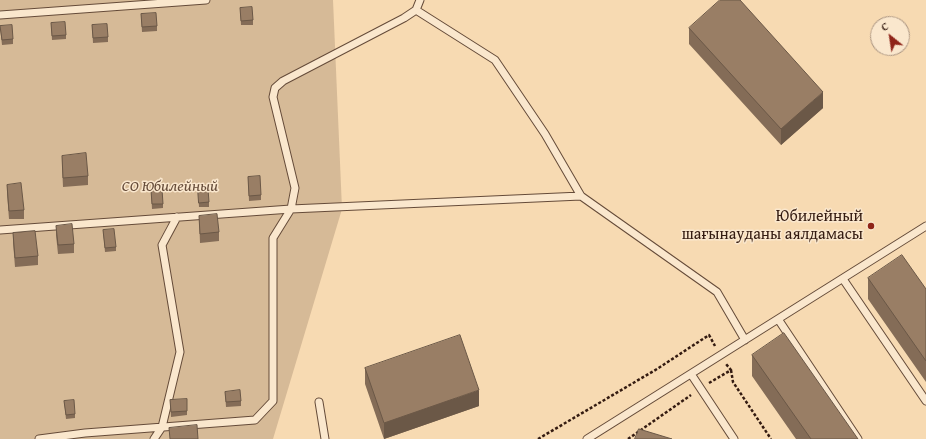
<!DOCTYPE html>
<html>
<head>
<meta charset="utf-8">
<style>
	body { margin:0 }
	#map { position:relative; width:926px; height:439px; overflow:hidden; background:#f7dab2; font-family:"Gentium Book Plus",serif }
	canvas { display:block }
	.north { position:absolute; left:870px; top:16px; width:40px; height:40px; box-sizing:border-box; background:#fae7cd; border:1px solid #ab9582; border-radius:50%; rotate:330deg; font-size:11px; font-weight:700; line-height:16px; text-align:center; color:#341b11 }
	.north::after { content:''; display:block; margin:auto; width:14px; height:18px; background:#8f2418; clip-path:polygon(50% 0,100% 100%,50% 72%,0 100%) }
</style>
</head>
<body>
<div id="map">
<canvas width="926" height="439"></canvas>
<div class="north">С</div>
</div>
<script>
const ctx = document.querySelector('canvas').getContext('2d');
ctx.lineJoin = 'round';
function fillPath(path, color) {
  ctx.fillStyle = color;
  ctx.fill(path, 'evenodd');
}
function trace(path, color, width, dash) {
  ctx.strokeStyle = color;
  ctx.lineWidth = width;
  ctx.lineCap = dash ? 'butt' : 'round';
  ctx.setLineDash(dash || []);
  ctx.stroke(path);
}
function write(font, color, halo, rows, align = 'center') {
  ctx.font = font + ' "Gentium Book Plus",serif';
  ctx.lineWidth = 3;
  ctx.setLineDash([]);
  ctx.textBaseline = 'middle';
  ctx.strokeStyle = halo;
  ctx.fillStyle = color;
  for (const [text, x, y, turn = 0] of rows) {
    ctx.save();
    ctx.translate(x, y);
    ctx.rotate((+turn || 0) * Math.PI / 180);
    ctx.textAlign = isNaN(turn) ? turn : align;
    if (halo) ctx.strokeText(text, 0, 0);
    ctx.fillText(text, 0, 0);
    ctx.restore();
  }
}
const green = new Path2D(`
	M 0,0 L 333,0 L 342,209 L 273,439 L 0,439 Z`);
const path = new Path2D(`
	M 731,370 L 733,382 L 771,439
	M 709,383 L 731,370 L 726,364
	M 538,439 L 657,369 L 709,335 L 715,346
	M 628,439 L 691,395`);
const service = new Path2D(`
	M 416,10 L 495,60 L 545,134 L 581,196 L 717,292 L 745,340
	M 0,15 L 206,0
	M 0,230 L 291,209 L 295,188 L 273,97 L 275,88 L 283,81 L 404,18 L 416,10 L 420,0
	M 843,279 L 926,401
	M 778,319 L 858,439
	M 691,374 L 734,439
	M 319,402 L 325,439
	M 39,439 L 85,433 L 255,420 L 273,401 L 273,238 L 291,209 L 581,196
	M 154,439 L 162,427 L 180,352 L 162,245 L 177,217
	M 587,439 L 926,226`);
const wall = new Path2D(`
	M 240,8 L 253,20 L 253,25 L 241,25 Z
	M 141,14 L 157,26 L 157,31 L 142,32 Z
	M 51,23 L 66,35 L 66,39 L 52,40 Z
	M 92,25 L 108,37 L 108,42 L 93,43 Z
	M 0,26 L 13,39 L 13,44 L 2,45 Z
	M 689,28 L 823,108 L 781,145 L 689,44 Z
	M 62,156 L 88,176 L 88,185 L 63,187 L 62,164 Z
	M 248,177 L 261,195 L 261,200 L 249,201 Z
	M 7,185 L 24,210 L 24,219 L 9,219 L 7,193 Z
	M 198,189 L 209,202 L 209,207 L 199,207 Z
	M 151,190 L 163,204 L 163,208 L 152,209 Z
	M 199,216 L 219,232 L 219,241 L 200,243 Z
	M 56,226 L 74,244 L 74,253 L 58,254 L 56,235 Z
	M 103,230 L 116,247 L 116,251 L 105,252 Z
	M 13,233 L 38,256 L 38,265 L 15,267 L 13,242 Z
	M 868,278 L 926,289 L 926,382 L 868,299 Z
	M 752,355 L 858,439 L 796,439 L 752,376 Z
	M 365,368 L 479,406 L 384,439 L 365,384 Z
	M 225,392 L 241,401 L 241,406 L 226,407 Z
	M 170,400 L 187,411 L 187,415 L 171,417 Z
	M 64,401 L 75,414 L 75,418 L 66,419 Z`);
const shadedWall = new Path2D(`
	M 823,92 L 823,108 L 781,145 L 781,129 Z
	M 479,390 L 479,406 L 384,439 L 384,423 Z`);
const building = new Path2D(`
	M 720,0 L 740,0 L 823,92 L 781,129 L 689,28 Z
	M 252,7 L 253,20 L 241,21 L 240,8 Z
	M 156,13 L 157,26 L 142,27 L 141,14 Z
	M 65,22 L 66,35 L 52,36 L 51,23 Z
	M 107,24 L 108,37 L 93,38 L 92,25 Z
	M 12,25 L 13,39 L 2,40 L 0,26 Z
	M 86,153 L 88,176 L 63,178 L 62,156 Z
	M 260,176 L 261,195 L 249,196 L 248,177 Z
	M 21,183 L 24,210 L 9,211 L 7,185 Z
	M 162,189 L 163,204 L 152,204 L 151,190 Z
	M 198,189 L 208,189 L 209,202 L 199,203 Z
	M 217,214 L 219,232 L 200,234 L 199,216 Z
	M 72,224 L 74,244 L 58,245 L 56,226 Z
	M 114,229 L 116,247 L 105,248 L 103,230 Z
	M 35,231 L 38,256 L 15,258 L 13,233 Z
	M 902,255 L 926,289 L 926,361 L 868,278 Z
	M 784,333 L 858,439 L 811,439 L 752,355 Z
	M 460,335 L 479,390 L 384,423 L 365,368 Z
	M 240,390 L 241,401 L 226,402 L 225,392 Z
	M 187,399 L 187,411 L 171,412 L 170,400 Z
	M 74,400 L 75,414 L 66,415 L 64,401 Z
	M 197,425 L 198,439 L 170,439 L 169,428 Z
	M 639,429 L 672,439 L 635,439 Z`);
const markers = [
	[871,226,4,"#8f2418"]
];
const parkNames = [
	["СО Юбилейный",170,187]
];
const poiNames = [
	["Юбилейный",863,217],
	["шағынауданы аялдамасы",863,235]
];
fillPath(green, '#d6ba97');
trace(service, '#654b39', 9);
trace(path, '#341b11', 2.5, [3, 2]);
trace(service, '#fae7cd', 7);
fillPath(wall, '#846c57');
fillPath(shadedWall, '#6b5847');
fillPath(building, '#997e65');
trace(building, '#6b5847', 1);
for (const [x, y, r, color] of markers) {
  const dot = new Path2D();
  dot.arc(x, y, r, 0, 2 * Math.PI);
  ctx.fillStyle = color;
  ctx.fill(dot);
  trace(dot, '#fae7cd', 1.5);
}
write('italic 16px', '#654b39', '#fae7cd', parkNames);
write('16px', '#341b11', '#fae7cd', poiNames, 'right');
</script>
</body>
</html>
